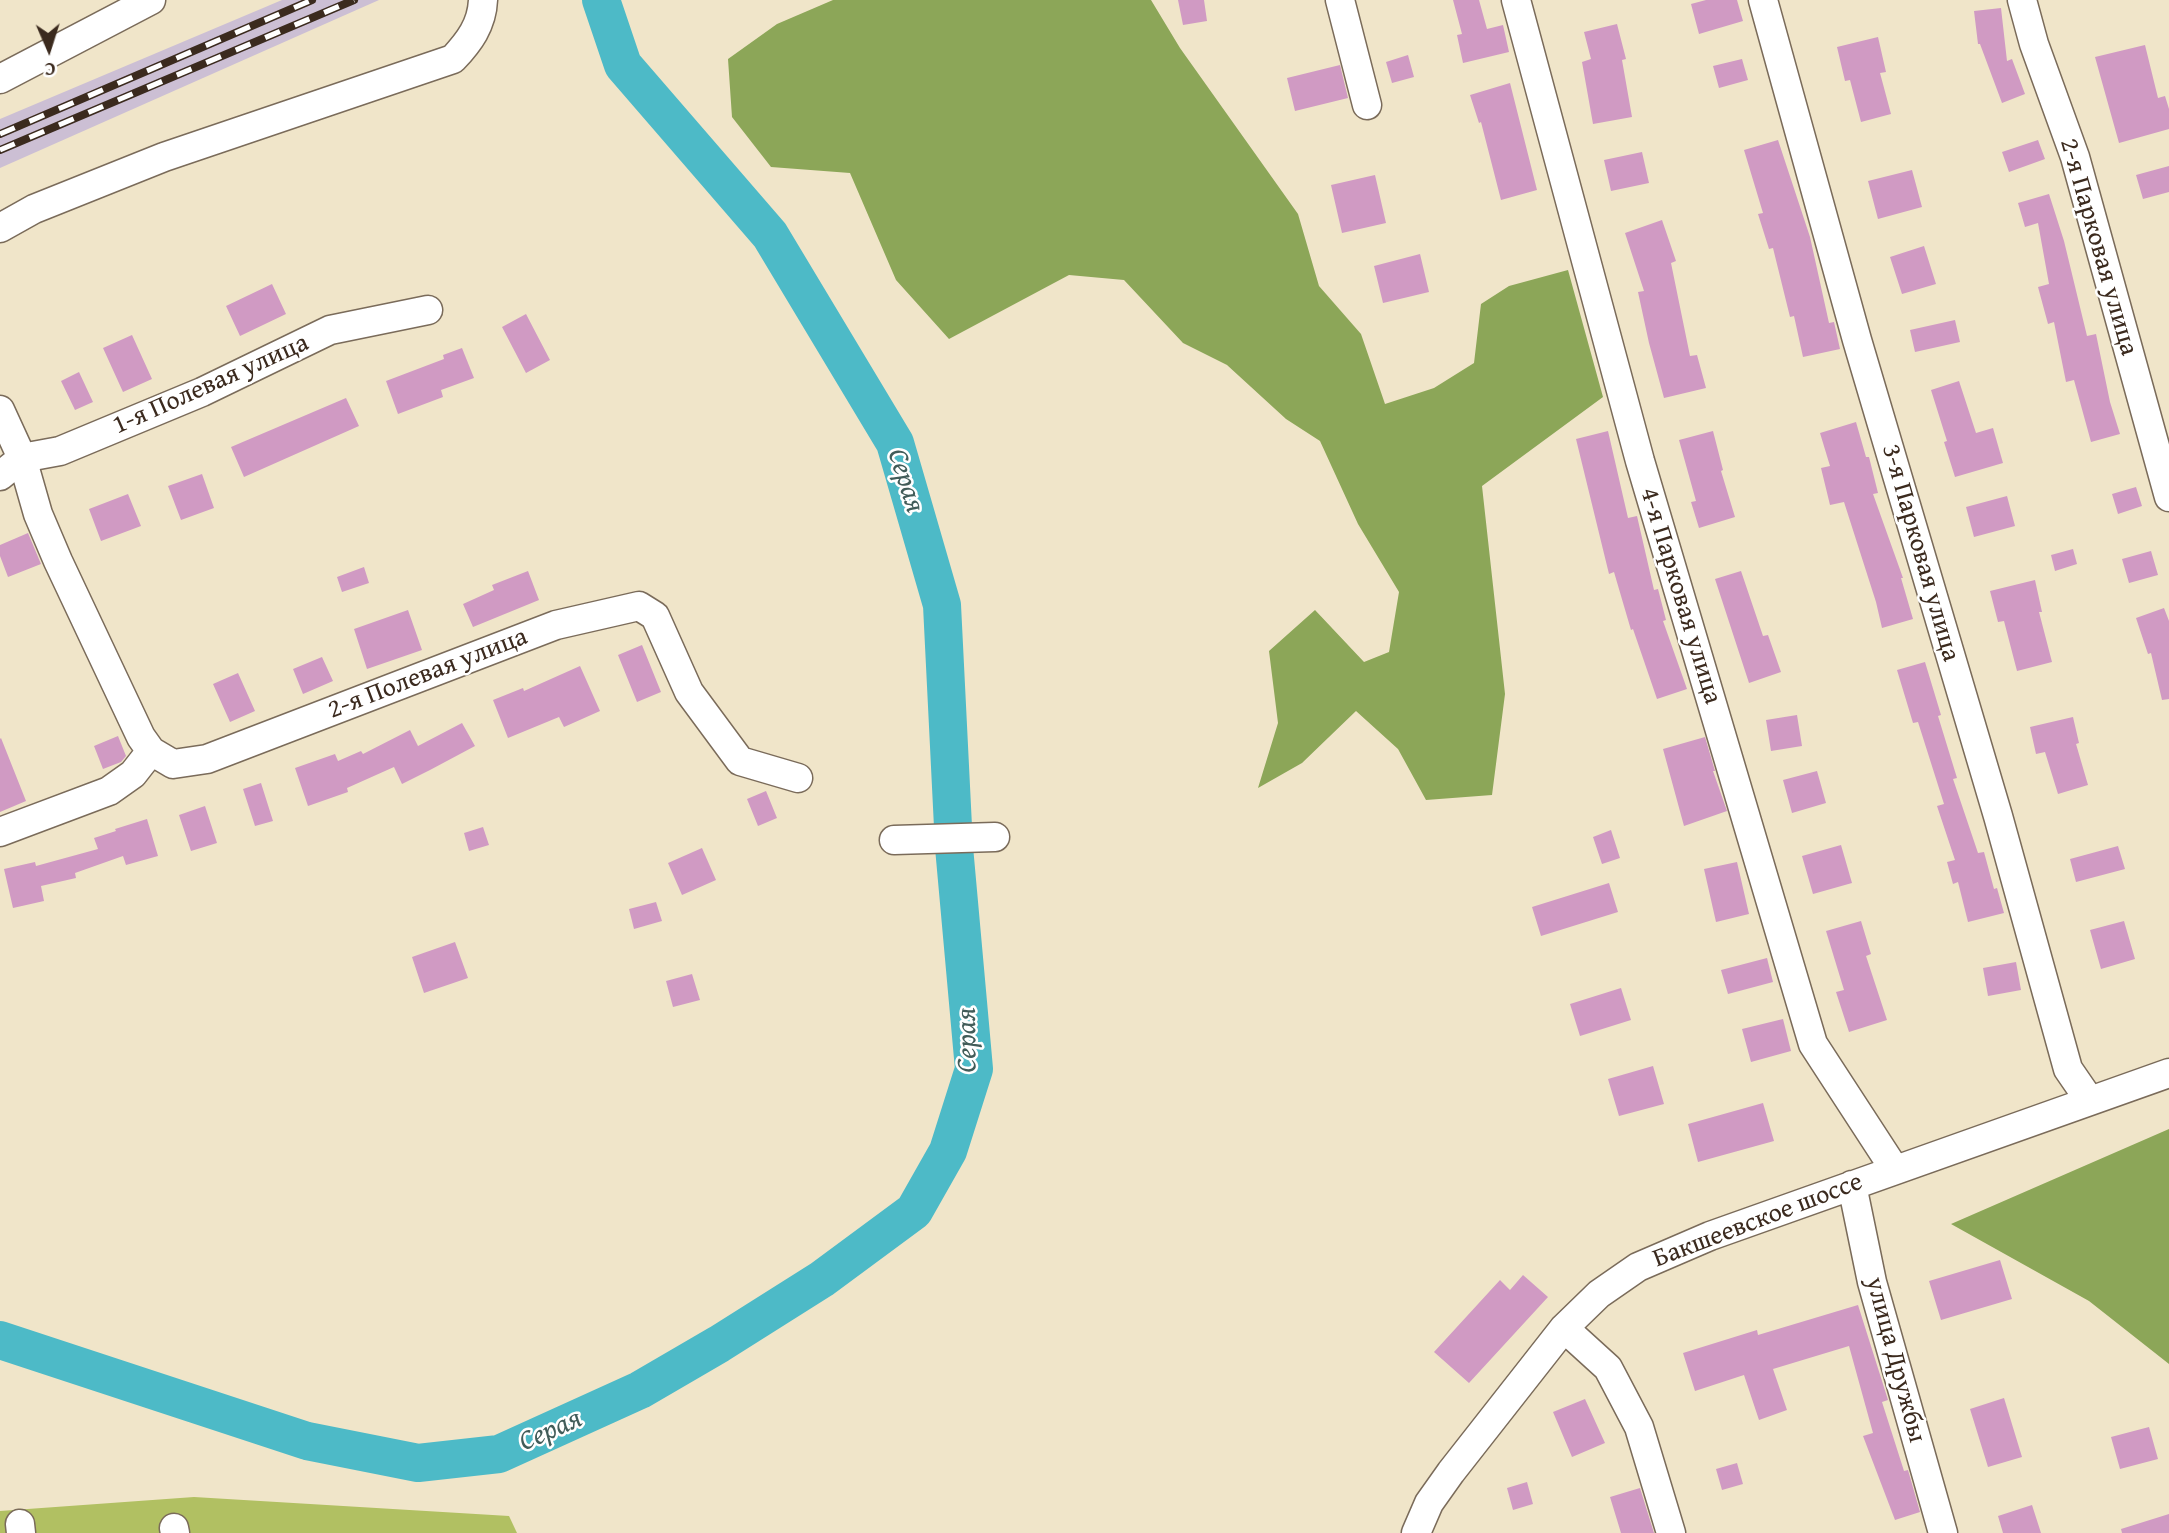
<!DOCTYPE html>
<html>
<head>
<meta charset="utf-8">
<style>
	body { margin:0 }
	#map { position:relative; width:2169px; height:1533px; overflow:hidden; background:#f0e5c9; font-family:"Gentium Book Plus",serif }
	canvas { display:block }
	.north { position:absolute; left:14px; top:14px; width:70px; height:70px; -webkit-text-stroke:5px #fff; paint-order:stroke; rotate:177deg; font-size:19px; font-weight:700; line-height:28px; text-align:center; color:#3b2a1e }
	.north::after { content:''; display:block; margin:auto; width:24px; height:32px; background:#3b2a1e; clip-path:polygon(50% 0,100% 100%,50% 72%,0 100%) }
</style>
</head>
<body>
<div id="map">
<canvas width="2169" height="1533"></canvas>
<div class="north">С</div>
</div>
<script>
const ctx = document.querySelector('canvas').getContext('2d');
ctx.lineJoin = 'round';
function fillPath(path, color) {
  ctx.fillStyle = color;
  ctx.fill(path, 'evenodd');
}
function trace(path, color, width, dash) {
  ctx.strokeStyle = color;
  ctx.lineWidth = width;
  ctx.lineCap = dash ? 'butt' : 'round';
  ctx.setLineDash(dash || []);
  ctx.stroke(path);
}
function write(font, color, halo, rows, align = 'center') {
  ctx.font = font + ' "Gentium Book Plus",serif';
  ctx.lineWidth = 5;
  ctx.setLineDash([]);
  ctx.textBaseline = 'middle';
  ctx.strokeStyle = halo;
  ctx.fillStyle = color;
  for (const [text, x, y, turn = 0] of rows) {
    ctx.save();
    ctx.translate(x, y);
    ctx.rotate((+turn || 0) * Math.PI / 180);
    ctx.textAlign = isNaN(turn) ? turn : align;
    if (halo) ctx.strokeText(text, 0, 0);
    ctx.fillText(text, 0, 0);
    ctx.restore();
  }
}
const industrial = new Path2D(`
	M 282,0 L 379,0 L 0,168 L 0,119 Z`);
const green = new Path2D(`
	M 194,1497 L 509,1516 L 517,1533 L 0,1533 L 0,1511 Z`);
const forest = new Path2D(`
	M 833,0 L 1151,0 L 1180,48 L 1298,214 L 1319,286 L 1361,334 L 1385,404 L 1434,388 L 1474,363 L 1481,304 L 1509,286 L 1568,270 L 1603,397 L 1482,486 L 1505,694 L 1492,795 L 1426,800 L 1398,749 L 1356,711 L 1302,763 L 1258,788 L 1278,723 L 1269,651 L 1315,610 L 1364,662 L 1389,652 L 1399,592 L 1358,524 L 1320,441 L 1286,419 L 1227,365 L 1183,343 L 1124,280 L 1069,275 L 949,339 L 896,280 L 850,173 L 771,167 L 732,117 L 728,59 L 777,24 Z
	M 2169,1129 L 2169,1364 L 2089,1301 L 1951,1224 Z`);
const river = new Path2D(`
	M 0,1340 L 307,1441 L 418,1463 L 499,1454 L 640,1390 L 719,1344 L 822,1279 L 914,1211 L 948,1151 L 974,1069 L 954,847 L 942,605 L 895,443 L 770,235 L 623,65 L 601,0`);
const building = new Path2D(`
	M 1178,0 L 1204,0 L 1207,21 L 1183,25 Z
	M 1453,0 L 1479,0 L 1487,29 L 1503,25 L 1509,52 L 1463,63 L 1457,35 L 1462,34 Z
	M 1706,0 L 1737,0 L 1743,21 L 1699,34 L 1691,4 Z
	M 2001,8 L 2007,61 L 2012,59 L 2025,94 L 2002,103 L 1980,44 L 1978,44 L 1974,11 Z
	M 1617,24 L 1626,59 L 1622,60 L 1632,117 L 1593,124 L 1582,62 L 1591,59 L 1584,32 Z
	M 1878,37 L 1886,72 L 1880,73 L 1891,114 L 1861,122 L 1850,80 L 1845,81 L 1837,47 Z
	M 2145,45 L 2158,98 L 2165,96 L 2169,109 L 2169,129 L 2119,143 L 2095,57 Z
	M 1408,55 L 1414,77 L 1392,83 L 1386,62 Z
	M 1742,59 L 1748,80 L 1719,88 L 1713,66 Z
	M 1340,65 L 1348,98 L 1295,111 L 1287,78 Z
	M 1510,83 L 1537,190 L 1501,200 L 1481,122 L 1479,123 L 1470,95 Z
	M 1778,140 L 1810,237 L 1829,323 L 1834,322 L 1840,349 L 1803,357 L 1794,316 L 1790,317 L 1773,248 L 1769,249 L 1758,214 L 1763,213 L 1744,150 Z
	M 2038,140 L 2045,159 L 2009,172 L 2002,152 Z
	M 1642,152 L 1649,183 L 1611,191 L 1604,160 Z
	M 2169,166 L 2169,192 L 2143,199 L 2136,175 Z
	M 1912,170 L 1922,207 L 1878,219 L 1868,181 Z
	M 1375,175 L 1386,223 L 1342,233 L 1331,185 Z
	M 2049,194 L 2064,241 L 2087,336 L 2096,334 L 2110,402 L 2120,434 L 2091,442 L 2074,380 L 2066,382 L 2054,322 L 2048,324 L 2038,287 L 2049,284 L 2038,223 L 2025,227 L 2018,203 Z
	M 1662,220 L 1676,261 L 1671,263 L 1690,356 L 1697,355 L 1706,388 L 1664,398 L 1649,343 L 1638,292 L 1644,291 L 1625,233 Z
	M 1924,246 L 1936,284 L 1902,294 L 1890,257 Z
	M 1420,254 L 1429,292 L 1383,303 L 1374,266 Z
	M 272,284 L 286,314 L 240,336 L 226,306 Z
	M 526,314 L 550,360 L 526,373 L 502,327 Z
	M 1955,320 L 1960,342 L 1915,352 L 1910,330 Z
	M 132,335 L 152,379 L 123,392 L 103,348 Z
	M 462,348 L 474,378 L 441,390 L 443,397 L 398,414 L 386,381 L 444,359 L 443,355 Z
	M 79,372 L 93,402 L 75,410 L 61,381 Z
	M 1959,381 L 1976,433 L 1993,428 L 2003,463 L 1955,477 L 1944,442 L 1947,441 L 1931,390 Z
	M 346,398 L 359,426 L 244,477 L 231,447 Z
	M 1856,422 L 1866,457 L 1869,457 L 1878,493 L 1873,494 L 1903,578 L 1901,578 L 1913,619 L 1882,628 L 1876,602 L 1844,502 L 1830,505 L 1821,468 L 1830,466 L 1820,433 Z
	M 1608,431 L 1628,518 L 1637,516 L 1654,590 L 1658,589 L 1666,620 L 1663,621 L 1687,689 L 1657,699 L 1633,629 L 1631,630 L 1614,572 L 1609,574 L 1576,439 Z
	M 1713,431 L 1723,470 L 1721,471 L 1735,517 L 1699,528 L 1691,502 L 1696,501 L 1679,440 Z
	M 202,474 L 214,508 L 181,520 L 168,486 Z
	M 2136,487 L 2142,506 L 2118,514 L 2112,494 Z
	M 128,494 L 141,526 L 101,541 L 89,509 Z
	M 2007,496 L 2015,526 L 1974,537 L 1966,507 Z
	M 28,533 L 41,564 L 8,577 L 0,556 L 0,545 Z
	M 2073,549 L 2077,564 L 2055,571 L 2051,555 Z
	M 2151,551 L 2158,575 L 2129,583 L 2122,559 Z
	M 364,567 L 369,583 L 342,592 L 337,577 Z
	M 528,571 L 539,600 L 473,627 L 463,604 L 494,590 L 492,585 Z
	M 1741,571 L 1763,636 L 1768,635 L 1781,672 L 1749,683 L 1715,579 Z
	M 2035,580 L 2042,612 L 2039,612 L 2052,662 L 2017,671 L 2004,621 L 1998,622 L 1990,591 Z
	M 2164,608 L 2169,621 L 2169,699 L 2162,700 L 2151,653 L 2148,654 L 2136,618 Z
	M 408,610 L 422,650 L 367,669 L 354,629 Z
	M 642,645 L 661,692 L 637,702 L 618,655 Z
	M 322,657 L 333,681 L 303,694 L 293,669 Z
	M 1925,662 L 1941,715 L 1938,716 L 1957,778 L 1953,779 L 1978,853 L 1984,852 L 1994,889 L 1997,888 L 2004,913 L 1968,922 L 1958,882 L 1953,884 L 1947,862 L 1955,860 L 1937,806 L 1944,804 L 1918,722 L 1913,723 L 1897,670 Z
	M 580,666 L 600,711 L 564,727 L 559,717 L 508,738 L 493,700 L 523,688 L 524,691 Z
	M 238,673 L 255,711 L 230,722 L 213,684 Z
	M 1797,715 L 1802,746 L 1771,751 L 1766,720 Z
	M 2073,717 L 2079,743 L 2076,744 L 2088,785 L 2058,794 L 2045,752 L 2036,754 L 2030,727 Z
	M 462,723 L 475,746 L 430,770 L 402,784 L 394,767 L 347,788 L 348,792 L 308,806 L 295,768 L 335,754 L 338,761 L 361,751 L 363,754 L 410,730 L 418,746 Z
	M 118,736 L 126,756 L 121,762 L 103,769 L 94,746 Z
	M 1705,737 L 1715,771 L 1713,771 L 1727,811 L 1684,826 L 1663,749 Z
	M 1,738 L 26,801 L 0,812 L 0,739 Z
	M 1817,771 L 1826,803 L 1792,813 L 1783,780 Z
	M 261,783 L 273,821 L 255,826 L 243,789 Z
	M 766,791 L 777,818 L 758,826 L 747,799 Z
	M 205,806 L 217,843 L 191,851 L 179,815 Z
	M 147,819 L 158,856 L 126,865 L 123,856 L 75,873 L 76,878 L 41,886 L 44,901 L 13,908 L 4,869 L 35,862 L 36,866 L 98,849 L 94,838 L 116,831 L 115,829 Z
	M 483,827 L 489,845 L 469,851 L 464,833 Z
	M 1611,830 L 1620,858 L 1602,864 L 1593,837 Z
	M 1841,845 L 1852,883 L 1813,894 L 1802,856 Z
	M 2118,846 L 2125,869 L 2076,882 L 2070,859 Z
	M 702,848 L 716,880 L 682,895 L 668,863 Z
	M 1737,862 L 1749,914 L 1716,922 L 1704,869 Z
	M 1609,883 L 1618,912 L 1541,936 L 1532,907 Z
	M 656,902 L 662,921 L 634,929 L 629,909 Z
	M 1861,921 L 1871,954 L 1866,956 L 1887,1020 L 1849,1032 L 1836,992 L 1844,990 L 1826,931 Z
	M 2124,921 L 2135,959 L 2101,969 L 2090,930 Z
	M 455,942 L 468,978 L 424,993 L 412,957 Z
	M 1767,958 L 1773,982 L 1728,994 L 1721,970 Z
	M 2016,962 L 2021,990 L 1988,996 L 1983,968 Z
	M 692,974 L 700,1000 L 673,1007 L 666,981 Z
	M 1621,988 L 1631,1020 L 1580,1036 L 1570,1004 Z
	M 1783,1019 L 1791,1051 L 1751,1062 L 1742,1029 Z
	M 1653,1066 L 1664,1104 L 1619,1116 L 1608,1079 Z
	M 1763,1103 L 1774,1141 L 1698,1162 L 1688,1124 Z
	M 2000,1260 L 2012,1299 L 1941,1320 L 1929,1281 Z
	M 1523,1275 L 1548,1297 L 1469,1383 L 1434,1352 L 1500,1280 L 1510,1290 Z
	M 1858,1305 L 1888,1400 L 1882,1402 L 1904,1471 L 1908,1470 L 1920,1512 L 1895,1520 L 1863,1436 L 1873,1433 L 1849,1346 L 1773,1369 L 1787,1410 L 1759,1420 L 1744,1375 L 1695,1391 L 1683,1353 L 1757,1330 L 1758,1335 Z
	M 2004,1398 L 2022,1457 L 1988,1467 L 1970,1409 Z
	M 1585,1399 L 1605,1443 L 1572,1457 L 1553,1412 Z
	M 2149,1427 L 2158,1459 L 2120,1469 L 2111,1437 Z
	M 1737,1463 L 1743,1484 L 1722,1490 L 1716,1469 Z
	M 1527,1482 L 1533,1504 L 1513,1510 L 1507,1488 Z
	M 1640,1488 L 1654,1533 L 1621,1533 L 1610,1497 Z
	M 2032,1505 L 2041,1533 L 2003,1533 L 1998,1516 Z
	M 2169,1514 L 2169,1533 L 2122,1533 L 2121,1529 Z`);
const minor = new Path2D(`
	M 1340,0 L 1367,105
	M 1516,0 L 1640,461 L 1813,1044 L 1895,1170
	M 1763,0 L 1857,340 L 1998,816 L 2068,1069 L 2090,1101
	M 2022,0 L 2034,44 L 2075,157 L 2169,497
	M 0,79 L 151,0
	M 0,228 L 34,209 L 164,157 L 453,59 C 469,42 482,25 483,0
	M 0,410 L 22,458 L 38,514 L 58,561 L 141,737 L 151,751
	M 0,476 L 22,458 L 60,451 L 202,392 L 330,330 L 428,310
	M 0,832 L 109,791 L 133,774 L 151,751 L 173,764 L 207,759 L 556,625 L 639,606 L 655,616 L 689,692 L 740,761 L 798,778
	M 894,840 L 995,837
	M 1852,1185 L 1872,1282 L 1943,1533
	M 1564,1328 L 1608,1368 L 1639,1427 L 1671,1533
	M 20,1524 L 21,1533
	M 174,1528 L 175,1533
	M 1416,1533 L 1429,1503 L 1451,1472 L 1564,1328 L 1599,1294 L 1638,1267 L 1710,1236 L 2169,1073`);
const rail = new Path2D(`
	M 0,134 L 312,0
	M 0,150 L 354,0`);
const streetNames = [
	["2-я Парковая улица",2098,247,74],
	["1-я Полевая улица",211,385,-24],
	["3-я Парковая улица",1920,553,74],
	["4-я Парковая улица",1680,596,73],
	["2-я Полевая улица",428,674,-21],
	["Бакшеевское шоссе",1758,1221,-21],
	["улица Дружбы",1895,1360,75]
];
const waterNames = [
	["Серая",905,481,72],
	["Серая",968,1040,-91],
	["Серая",551,1431,-24]
];
fillPath(industrial, '#ccbfd4');
fillPath(green, '#b1c062');
fillPath(forest, '#8ca658');
trace(river, '#4dbac7', 38);
fillPath(building, '#d09ac3');
trace(minor, '#7a6b5a', 31);
trace(minor, '#fff', 28);
trace(rail, '#3b2a1e', 8);
trace(rail, '#fff', 5, [16]);
write('26px', '#3b2a1e', '#fff', streetNames);
write('italic 28px', '#415c59', '#fff', waterNames);
</script>
</body>
</html>
